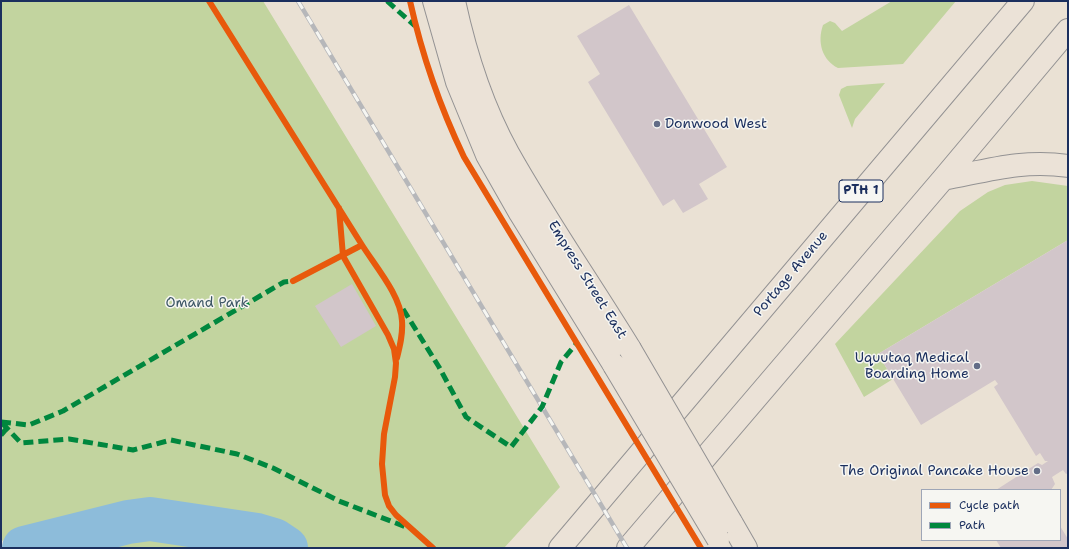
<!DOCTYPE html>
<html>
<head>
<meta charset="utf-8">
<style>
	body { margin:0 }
	#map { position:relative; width:1069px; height:549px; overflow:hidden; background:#eae1d4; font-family:"Shantell Sans",sans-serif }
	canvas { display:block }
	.frame { position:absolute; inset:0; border:2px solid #1b2f5e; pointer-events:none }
	.legend { position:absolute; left:921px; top:489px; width:140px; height:52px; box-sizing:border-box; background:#f6f6f2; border:1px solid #9ea6b7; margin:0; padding:5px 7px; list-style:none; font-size:12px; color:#1b2f5e }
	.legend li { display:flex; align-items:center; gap:8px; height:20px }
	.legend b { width:20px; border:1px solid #9ea6b7 }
</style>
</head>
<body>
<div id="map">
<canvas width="1069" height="549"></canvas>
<div class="frame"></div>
<ul class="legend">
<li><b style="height:5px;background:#e8590c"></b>Cycle path</li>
<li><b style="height:5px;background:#00873e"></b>Path</li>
</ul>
</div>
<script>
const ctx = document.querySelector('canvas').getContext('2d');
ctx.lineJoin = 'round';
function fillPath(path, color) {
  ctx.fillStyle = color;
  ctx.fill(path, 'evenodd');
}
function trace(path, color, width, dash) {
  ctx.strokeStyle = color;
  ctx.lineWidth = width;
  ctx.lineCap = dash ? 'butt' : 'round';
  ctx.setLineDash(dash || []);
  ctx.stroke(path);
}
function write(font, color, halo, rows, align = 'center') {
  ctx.font = font + ' "Shantell Sans",sans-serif';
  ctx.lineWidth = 3;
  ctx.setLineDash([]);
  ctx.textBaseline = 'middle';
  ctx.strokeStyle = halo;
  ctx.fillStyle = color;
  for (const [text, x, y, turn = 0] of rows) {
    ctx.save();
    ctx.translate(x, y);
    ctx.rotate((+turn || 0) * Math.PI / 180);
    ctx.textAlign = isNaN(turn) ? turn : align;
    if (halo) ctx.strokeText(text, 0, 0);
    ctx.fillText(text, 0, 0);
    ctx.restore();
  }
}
const green = new Path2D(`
	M 1,1 L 263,1 L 560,487 L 504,548 L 298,548 L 271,527 L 238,517 L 204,513 L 152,502 L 117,509 L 46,534 L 25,535 L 1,541 Z
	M 892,1 L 956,1 L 903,64 L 838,68 C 822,60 817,42 823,25 L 830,21 L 835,23 L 842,31 Z
	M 885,83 L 855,119 L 852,128 L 839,95 L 841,89 L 847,86 Z
	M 1032,181 L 1068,186 L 1068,240 L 878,354 L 893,379 L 864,397 L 835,344 L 960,211 L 988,192 L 1005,185 Z
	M 114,536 L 172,536 L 258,548 L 68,548 Z`);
const river = new Path2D(`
	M 24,548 L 128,522 L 150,519 L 257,535 L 274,540 L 286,548`);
const building = new Path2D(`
	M 629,5 L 727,167 L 699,184 L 708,199 L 683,213 L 674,199 L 663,206 L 588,82 L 600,74 L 577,36 Z
	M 1068,240 L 1068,473 L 1066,474 L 1063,470 L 1052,477 L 1055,484 L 1051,490 L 996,490 L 1038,463 L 1042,465 L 1048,461 L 1045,461 L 1040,453 L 1036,456 L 994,387 L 998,384 L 995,380 L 921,425 L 878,354 Z
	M 352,284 L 376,326 L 341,347 L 315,306 Z
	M 1060,526 L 1068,539 L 1068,548 L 1001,548 L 996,540 L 1060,540 Z`);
const major = new Path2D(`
	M 434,1 L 457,82 L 487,155 L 520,213 L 614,365
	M 454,1 C 465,52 482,106 508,153 C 545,219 590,284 630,349
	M 731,522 L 746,548`);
const highway = new Path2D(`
	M 943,179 C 986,171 1023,159 1068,166
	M 560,548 L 1023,1
	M 628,548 L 943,179 L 1068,30`);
const rail = new Path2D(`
	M 298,1 L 627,548`);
const majorBridge = new Path2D(`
	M 630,349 L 731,522
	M 614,365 L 718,539`);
const quiet = new Path2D(`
	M 387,1 L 415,26
	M 403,309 L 439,367 L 466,417 L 511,447 L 542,407 L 561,362 L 577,343
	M 1,422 L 29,425 L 63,411 L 284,282 L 293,281
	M 2,423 L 21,443 L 69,439 L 133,450 L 171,440 L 237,454 L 273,468 L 339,501 L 406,527
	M 1,435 L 7,428`);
const cycleway = new Path2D(`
	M 209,1 L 362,245 L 293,281
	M 410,1 C 422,55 440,107 464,157 L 701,548
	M 339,208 L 343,256 L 388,335 L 394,349 L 396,363 L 395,377 L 384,434 L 382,464 L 385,495 L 389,506 L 396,515 L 433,548
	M 362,245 C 376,267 401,296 402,321 C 403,334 400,346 397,358`);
const markers = [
	[657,124,4,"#636d87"],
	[977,366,4,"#636d87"],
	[1037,471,4,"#636d87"]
];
const shields = [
	[861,191,44]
];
const shieldNames = [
	["PTH 1",861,191]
];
const poiNames = [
	["Donwood West",665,124,"left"],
	["Uquutaq Medical",969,358],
	["Boarding Home",969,374],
	["The Original Pancake House",1029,471]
];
const streetNames = [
	["Portage Avenue",791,274,-50],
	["Empress Street East",587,280,58]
];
const parkNames = [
	["Omand Park",207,303]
];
fillPath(green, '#c2d49f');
trace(river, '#8dbcda', 44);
fillPath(building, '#d2c6ca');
trace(major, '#939293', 24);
trace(highway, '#939293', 24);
trace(major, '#ebe2d7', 22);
trace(highway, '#ebe2d7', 22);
trace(rail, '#b6b7ba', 4.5);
trace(rail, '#f6f6f2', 3, [9]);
trace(majorBridge, '#939293', 24, []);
trace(majorBridge, '#ebe2d7', 22);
trace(quiet, '#00873e', 5, [10, 5]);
trace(cycleway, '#e8590c', 6);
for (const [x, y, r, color] of markers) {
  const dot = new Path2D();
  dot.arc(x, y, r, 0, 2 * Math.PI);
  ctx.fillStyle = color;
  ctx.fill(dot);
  trace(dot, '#f6f6f2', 1.5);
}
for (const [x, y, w] of shields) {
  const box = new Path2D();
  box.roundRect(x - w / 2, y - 11, w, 22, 3);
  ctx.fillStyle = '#f6f6f2';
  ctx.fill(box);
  trace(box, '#1b2f5e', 1);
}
write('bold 13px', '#1b2f5e', null, shieldNames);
write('14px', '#1b2f5e', '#f6f6f2', poiNames, 'right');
write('14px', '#1b2f5e', '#f6f6f2', streetNames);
write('14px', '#3c5664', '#f6f6f2', parkNames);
</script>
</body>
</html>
